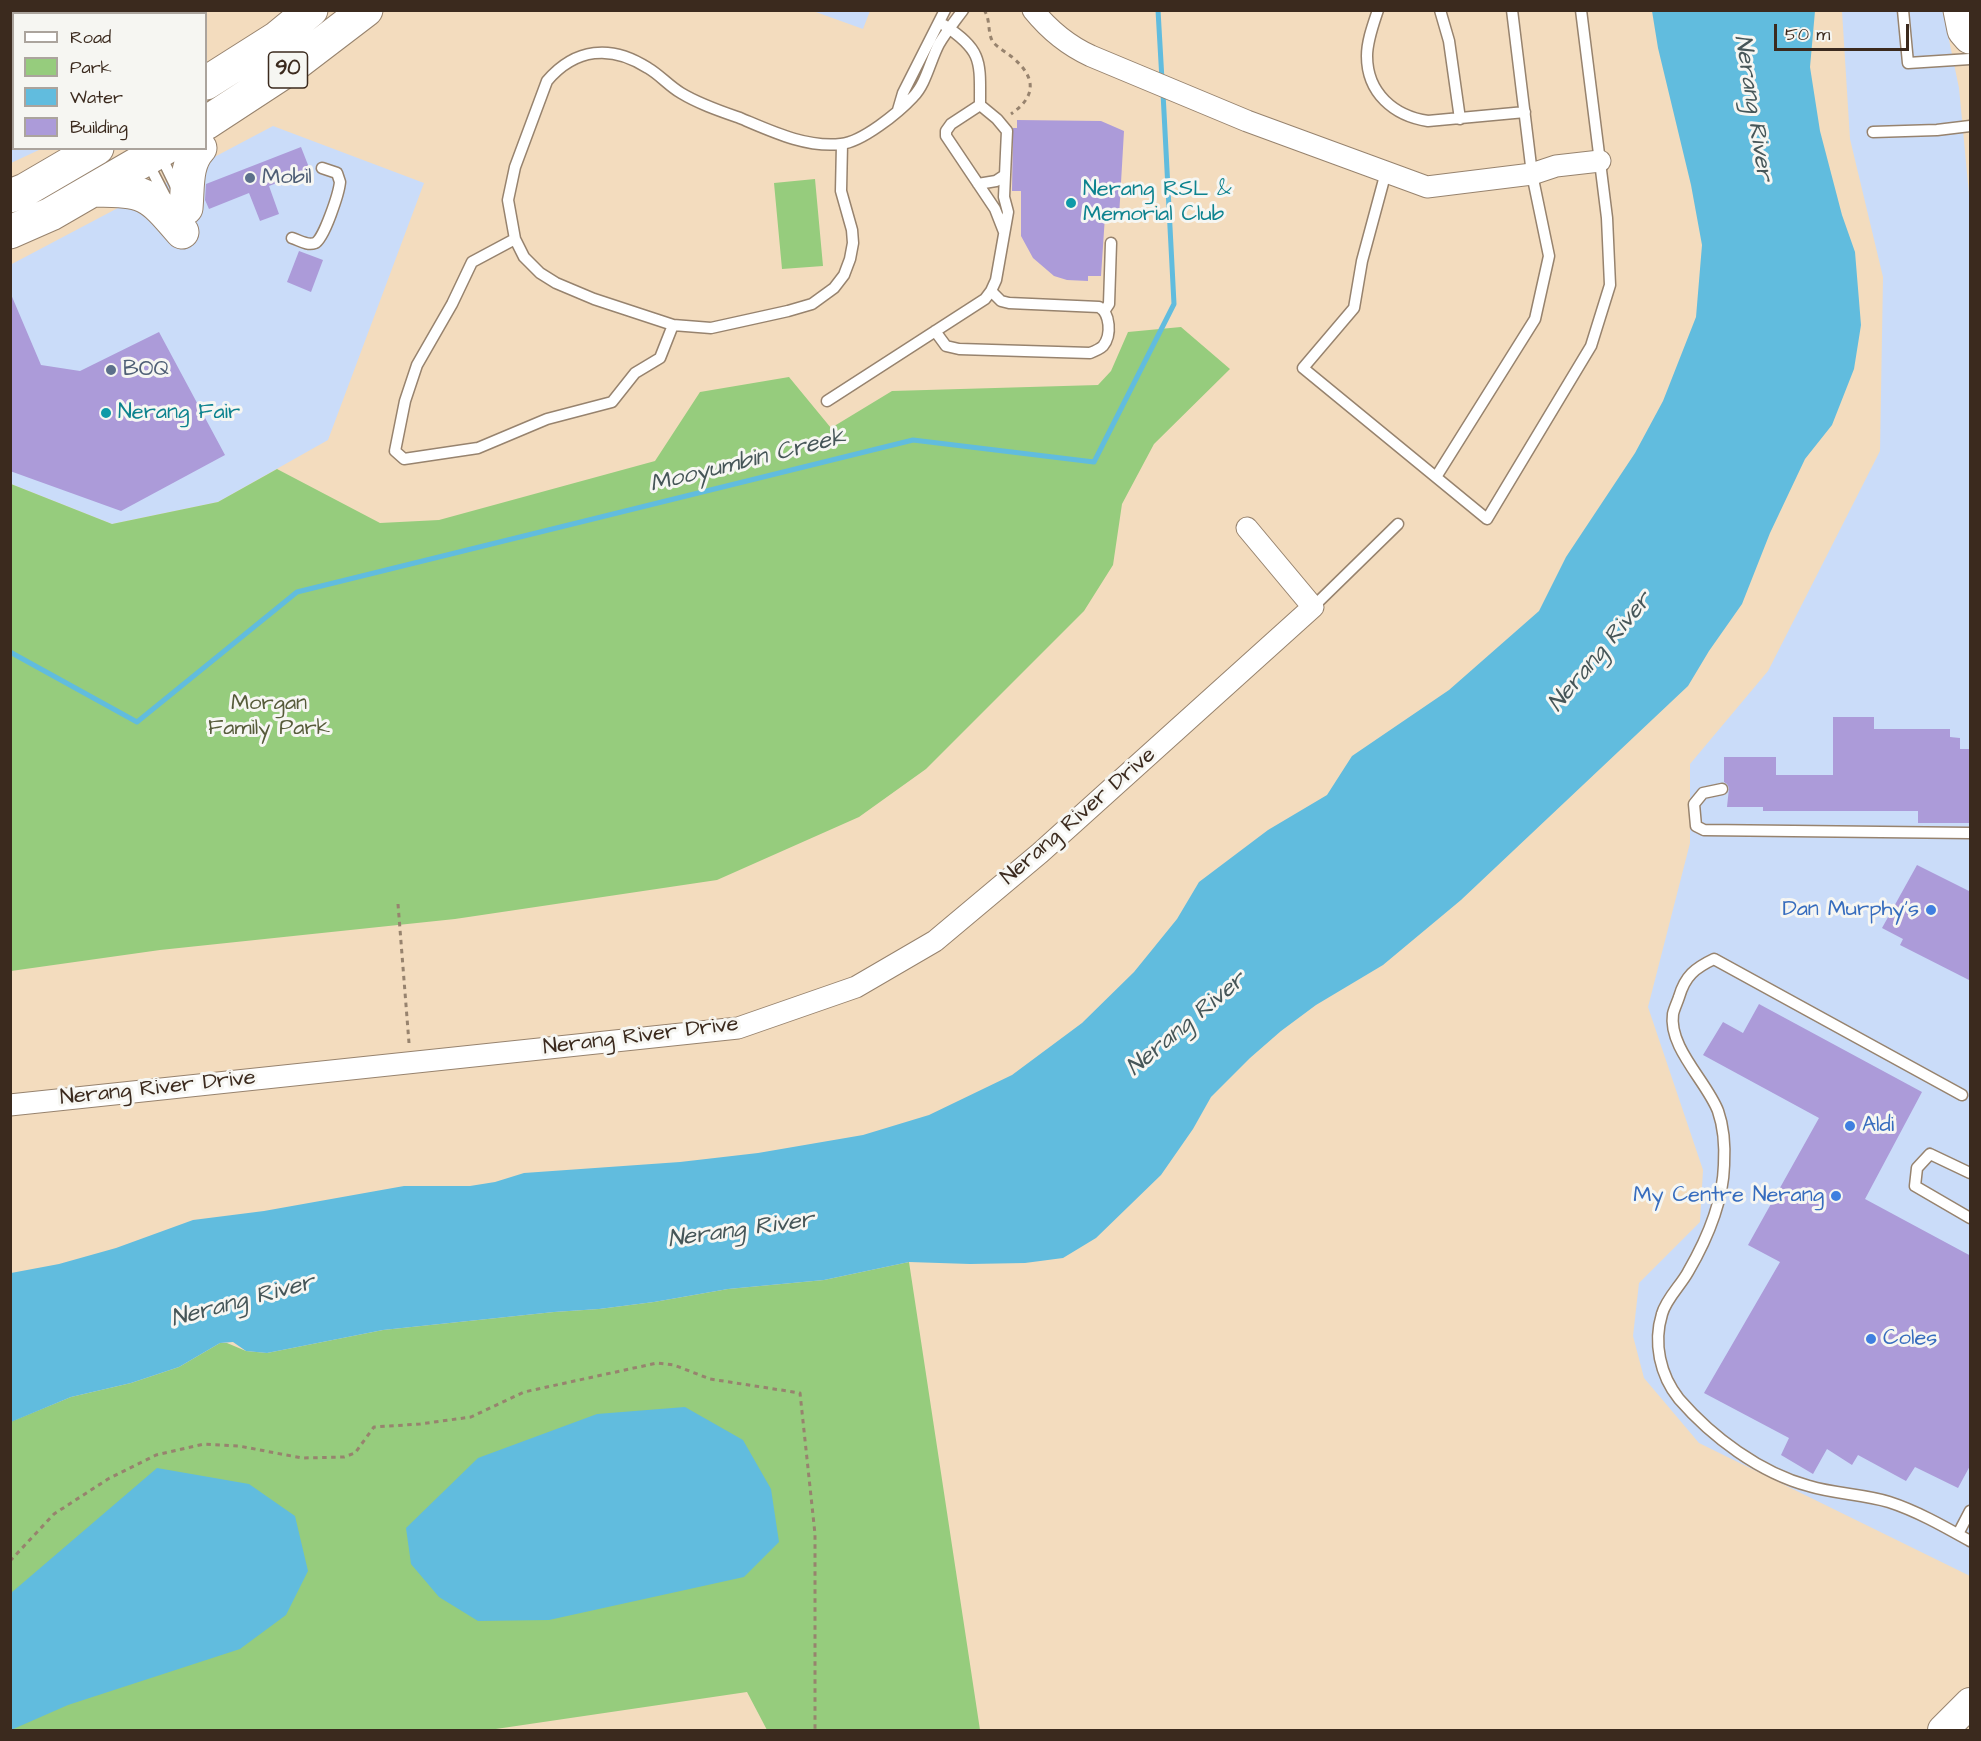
<!DOCTYPE html>
<html>
<head>
<meta charset="utf-8">
<style>
	body { margin:0 }
	#map { position:relative; width:1981px; height:1741px; overflow:hidden; background:#f3dcbe; font-family:"Architects Daughter",sans-serif }
	canvas { display:block }
	.frame { position:absolute; inset:0; border:12px solid #3b2a1e; pointer-events:none }
	.legend { position:absolute; left:12px; top:12px; width:195px; height:138px; box-sizing:border-box; background:#f6f6f2; border:2px solid #aba49d; margin:0; padding:8px 10px; list-style:none; font-size:18px; color:#3b2a1e }
	.legend li { display:flex; align-items:center; gap:12px; height:30px }
	.legend b { width:30px; border:2px solid #aba49d }
	.scale { position:absolute; left:1774px; top:24px; width:135px; height:27px; box-sizing:border-box; border:3px solid #3b2a1e; border-top:0; padding-left:8px; font-size:18px; line-height:21px; white-space:nowrap; color:#3b2a1e; -webkit-text-stroke:4px #f6f6f2; paint-order:stroke }
</style>
</head>
<body>
<div id="map">
<canvas width="1981" height="1741"></canvas>
<div class="frame"></div>
<ul class="legend">
<li><b style="height:8px;background:#fff"></b>Road</li>
<li><b style="height:16px;background:#96cc7d"></b>Park</li>
<li><b style="height:16px;background:#61bcde"></b>Water</li>
<li><b style="height:16px;background:#ac9bd9"></b>Building</li>
</ul>
<div class="scale">50 m</div>
</div>
<script>
const ctx = document.querySelector('canvas').getContext('2d');
ctx.lineJoin = 'round';
function fillPath(path, color) {
  ctx.fillStyle = color;
  ctx.fill(path, 'evenodd');
}
function trace(path, color, width, dash) {
  ctx.strokeStyle = color;
  ctx.lineWidth = width;
  ctx.lineCap = dash ? 'butt' : 'round';
  ctx.setLineDash(dash || []);
  ctx.stroke(path);
}
function write(font, color, halo, rows, align = 'center') {
  ctx.font = font + ' "Architects Daughter",sans-serif';
  ctx.lineWidth = 6;
  ctx.setLineDash([]);
  ctx.textBaseline = 'middle';
  ctx.strokeStyle = halo;
  ctx.fillStyle = color;
  for (const [text, x, y, turn = 0] of rows) {
    ctx.save();
    ctx.translate(x, y);
    ctx.rotate((+turn || 0) * Math.PI / 180);
    ctx.textAlign = isNaN(turn) ? turn : align;
    if (halo) ctx.strokeText(text, 0, 0);
    ctx.fillText(text, 0, 0);
    ctx.restore();
  }
}
const built = new Path2D(`
	M 813,11 L 870,11 L 863,29 Z
	M 1842,11 L 1943,11 L 1959,88 L 1970,205 L 1970,1576 L 1699,1443 L 1644,1378 L 1633,1336 L 1639,1283 L 1700,1222 L 1703,1170 L 1648,1007 L 1690,843 L 1690,764 L 1768,671 L 1880,451 L 1883,277 L 1850,139 Z
	M 11,30 L 14,31 L 14,148 L 41,149 L 11,163 Z
	M 273,126 L 424,183 L 328,440 L 218,502 L 112,524 L 11,484 L 10,265 Z`);
const green = new Path2D(`
	M 815,179 L 823,266 L 782,269 L 774,183 Z
	M 1181,327 L 1230,369 L 1154,444 L 1122,504 L 1113,565 L 1084,611 L 926,769 L 859,817 L 717,880 L 455,919 L 160,950 L 11,971 L 11,484 L 112,524 L 218,502 L 277,469 L 380,523 L 439,520 L 655,461 L 700,392 L 789,377 L 831,428 L 892,391 L 1098,385 L 1111,371 L 1128,332 Z
	M 909,1262 L 980,1730 L 767,1730 L 747,1692 L 489,1730 L 11,1730 L 10,1422 L 71,1397 L 131,1383 L 179,1367 L 220,1343 L 227,1343 L 246,1351 L 267,1353 L 383,1330 L 554,1312 L 599,1309 L 654,1302 L 728,1289 L 824,1280 Z`);
const water = new Path2D(`
	M 1652,11 L 1815,11 L 1810,67 L 1820,131 L 1842,215 L 1855,252 L 1861,325 L 1854,369 L 1832,425 L 1805,459 L 1770,533 L 1742,604 L 1709,651 L 1688,686 L 1461,900 L 1383,965 L 1316,1005 L 1281,1031 L 1250,1058 L 1211,1097 L 1193,1129 L 1161,1175 L 1096,1238 L 1063,1258 L 1025,1263 L 970,1264 L 909,1262 L 824,1280 L 728,1289 L 654,1302 L 599,1309 L 554,1312 L 383,1330 L 267,1353 L 246,1351 L 233,1342 L 220,1343 L 179,1367 L 131,1383 L 71,1397 L 11,1422 L 11,1273 L 59,1264 L 116,1248 L 193,1220 L 264,1211 L 404,1186 L 470,1186 L 495,1182 L 524,1173 L 680,1162 L 758,1153 L 863,1135 L 929,1115 L 1012,1075 L 1082,1023 L 1134,972 L 1177,919 L 1199,882 L 1268,830 L 1327,795 L 1352,756 L 1449,690 L 1539,611 L 1566,557 L 1635,453 L 1663,401 L 1696,317 L 1702,245 L 1691,185 L 1658,48 Z
	M 685,1407 L 743,1440 L 771,1489 L 779,1542 L 744,1577 L 549,1620 L 478,1621 L 439,1597 L 411,1564 L 406,1528 L 478,1458 L 597,1414 Z
	M 157,1468 L 249,1484 L 295,1516 L 308,1571 L 286,1615 L 240,1649 L 68,1705 L 11,1730 L 11,1593 Z`);
const stream = new Path2D(`
	M 1158,10 L 1162,80
	M 10,652 L 137,722 L 297,592 L 913,440 L 1094,462 L 1174,304 L 1163,93`);
const building = new Path2D(`
	M 1017,120 L 1101,121 L 1124,131 L 1119,217 L 1105,216 L 1101,276 L 1088,276 L 1088,281 L 1067,280 L 1054,276 L 1033,258 L 1021,236 L 1021,191 L 1012,191 L 1013,128 L 1017,128 Z
	M 301,147 L 310,170 L 269,186 L 279,214 L 260,221 L 249,193 L 209,209 L 205,200 L 206,184 Z
	M 299,251 L 323,260 L 311,292 L 287,282 Z
	M 10,292 L 41,365 L 80,371 L 159,332 L 225,455 L 121,511 L 10,471 Z
	M 1833,717 L 1874,717 L 1874,729 L 1950,729 L 1950,737 L 1960,738 L 1960,749 L 1971,749 L 1971,823 L 1918,823 L 1918,811 L 1763,811 L 1763,807 L 1727,807 L 1729,788 L 1727,784 L 1724,782 L 1724,757 L 1776,757 L 1776,775 L 1833,775 Z
	M 1917,865 L 1971,892 L 1971,981 L 1900,945 L 1903,939 L 1882,928 Z
	M 1759,1004 L 1922,1092 L 1865,1199 L 1971,1256 L 1971,1464 L 1958,1488 L 1915,1467 L 1906,1481 L 1858,1455 L 1852,1465 L 1827,1449 L 1813,1474 L 1781,1455 L 1789,1438 L 1704,1393 L 1780,1262 L 1748,1245 L 1819,1118 L 1703,1055 L 1723,1022 L 1743,1033 Z`);
const path = new Path2D(`
	M 984,10 C 991,20 987,33 993,42 C 998,48 1006,52 1012,57 C 1036,77 1037,96 1011,114
	M 398,904 L 409,1043
	M 10,1561 L 54,1514 L 108,1479 L 156,1455 L 204,1444 L 239,1446 L 302,1458 L 344,1457 L 355,1453 L 374,1427 L 420,1424 L 471,1417 L 524,1392 L 657,1363 L 674,1365 L 710,1379 L 800,1393 L 815,1534 L 815,1730`);
const service = new Path2D(`
	M 1378,10 C 1373,25 1367,41 1367,56 C 1367,93 1394,116 1428,121 L 1525,112
	M 1440,10 L 1449,41 L 1460,119
	M 1903,10 L 1908,63 L 1970,59
	M 944,25 C 983,51 980,61 980,105
	M 980,105 L 951,124 L 946,131 L 946,136 L 995,209 L 1004,232
	M 898,110 L 903,93 L 945,10
	M 1873,132 L 1937,130 L 1970,126
	M 842,144 L 841,191 L 852,230 L 853,243 L 850,259 L 844,275 L 834,288 L 812,304 L 788,311 L 711,328 L 673,325 L 594,299 L 556,283 L 540,273 L 524,257 L 515,239 L 508,200 L 515,167 L 547,81 C 575,48 611,44 648,68 C 660,75 669,86 681,93 C 699,104 720,111 740,118 C 771,131 806,148 841,144 C 862,142 898,113 913,97 C 926,84 930,61 939,44 C 946,32 955,21 963,10
	M 160,154 L 177,189
	M 147,161 L 166,198
	M 1386,172 L 1362,261 L 1354,308 L 1303,368 L 1487,519 L 1591,346 L 1610,285 L 1607,218 L 1581,10
	M 978,184 L 996,181 L 1005,175
	M 292,238 C 299,240 307,246 315,243 C 324,239 339,193 340,182 L 337,173 L 322,168
	M 515,239 L 472,262 L 452,304 L 417,365 L 405,401 L 395,451 L 404,459 L 478,448 L 547,419 L 612,402 L 635,373 L 660,358 L 673,325
	M 1105,310 L 1109,304 L 1111,243
	M 935,331 L 946,346 L 959,349 L 1090,353 C 1095,351 1100,349 1103,346 C 1112,335 1110,313 1099,307 L 1009,303 L 1001,301 L 991,291
	M 827,401 L 985,299 L 991,291 L 996,280 L 1008,212 L 1004,197 L 1007,131 L 997,119 L 980,105
	M 1436,477 L 1535,319 L 1549,256 L 1532,174 L 1512,10
	M 1313,607 L 1398,524
	M 1722,789 L 1703,793 L 1694,804 L 1696,826 L 1704,830 L 1970,833
	M 1962,1095 L 1714,959 C 1695,968 1685,976 1679,997 C 1677,1003 1674,1009 1673,1014 C 1668,1047 1707,1082 1718,1111 C 1724,1128 1725,1148 1724,1165 C 1723,1201 1706,1241 1688,1272 C 1681,1285 1666,1299 1662,1314 C 1653,1343 1660,1375 1679,1399 C 1712,1437 1760,1473 1809,1486 C 1835,1494 1863,1494 1889,1502 C 1917,1511 1945,1527 1970,1541
	M 1970,1173 L 1930,1154 L 1917,1168 L 1915,1186 L 1970,1218
	M 1958,1534 L 1970,1511`);
const minor = new Path2D(`
	M 66,10 L 70,14
	M 1033,10 C 1050,31 1067,45 1091,56 L 1247,121 L 1427,187 L 1532,174 L 1556,166 L 1600,161
	M 10,1105 L 738,1028 L 856,987 L 935,941 L 1040,853 L 1313,607 L 1247,528`);
const secondary = new Path2D(`
	M 1943,1730 L 1970,1703`);
const primary = new Path2D(`
	M 1960,10 L 1964,30 L 1970,37
	M 206,83 L 277,38 L 311,10
	M 206,123 L 290,68 L 366,10
	M 94,190 C 146,191 148,192 182,232
	M 10,196 L 25,190 L 97,148
	M 186,208 C 188,188 185,164 200,148
	M 10,232 L 51,214 L 165,148`);
const markers = [
	[250,178,6,"#5c6f8a"],
	[1071,203,6,"#0f9aa8"],
	[111,370,6,"#5c6f8a"],
	[106,413,6,"#0f9aa8"],
	[1931,910,6,"#3f7fe0"],
	[1850,1126,6,"#3f7fe0"],
	[1836,1196,6,"#3f7fe0"],
	[1871,1339,6,"#3f7fe0"]
];
const shields = [
	[288,70,39]
];
const shieldNames = [
	["90",288,70]
];
const serviceNames = [
	["Mobil",262,178],
	["BOQ",123,370]
];
const cultureNames = [
	["Nerang RSL &",1083,190],
	["Memorial Club",1083,215],
	["Nerang Fair",118,413]
];
const parkNames = [
	["Morgan",269,704],
	["Family Park",269,729]
];
const streetNames = [
	["Nerang River Drive",1079,817,-41],
	["Nerang River Drive",641,1037,-7],
	["Nerang River Drive",158,1089,-6]
];
const shopNames = [
	["Dan Murphy's",1919,910],
	["Aldi",1862,1126,"left"],
	["My Centre Nerang",1824,1196],
	["Coles",1883,1339,"left"]
];
const waterNames = [
	["Nerang River",1752,108,81],
	["Mooyumbin Creek",748,462,-14],
	["Nerang River",1601,653,-50],
	["Nerang River",1187,1025,-40],
	["Nerang River",741,1231,-8],
	["Nerang River",243,1302,-15]
];
fillPath(built, '#cadcf9');
fillPath(green, '#96cc7d');
fillPath(water, '#61bcde');
trace(stream, '#61bcde', 5);
fillPath(building, '#ac9bd9');
trace(service, '#97836e', 13);
trace(minor, '#97836e', 23);
trace(secondary, '#97836e', 32);
trace(primary, '#97836e', 35);
trace(path, '#97836e', 3, [4.5, 4.5]);
trace(service, '#fff', 10);
trace(minor, '#fff', 21);
trace(secondary, '#fff', 30);
trace(primary, '#fff', 33);
for (const [x, y, r, color] of markers) {
  const dot = new Path2D();
  dot.arc(x, y, r, 0, 2 * Math.PI);
  ctx.fillStyle = color;
  ctx.fill(dot);
  trace(dot, '#f6f6f2', 2);
}
for (const [x, y, w] of shields) {
  const box = new Path2D();
  box.roundRect(x - w / 2, y - 18, w, 36, 4.5);
  ctx.fillStyle = '#f6f6f2';
  ctx.fill(box);
  trace(box, '#3b2a1e', 1.5);
}
write('bold 21px', '#3b2a1e', null, shieldNames);
write('22px', '#4e5e75', '#f6f6f2', serviceNames, 'left');
write('22px', '#0d838f', '#f6f6f2', cultureNames, 'left');
write('22px', '#565b3a', '#f6f6f2', parkNames);
write('22px', '#3b2a1e', '#f6f6f2', streetNames);
write('22px', '#366cbe', '#f6f6f2', shopNames, 'right');
write('italic 24px', '#465658', '#f6f6f2', waterNames);
</script>
</body>
</html>
